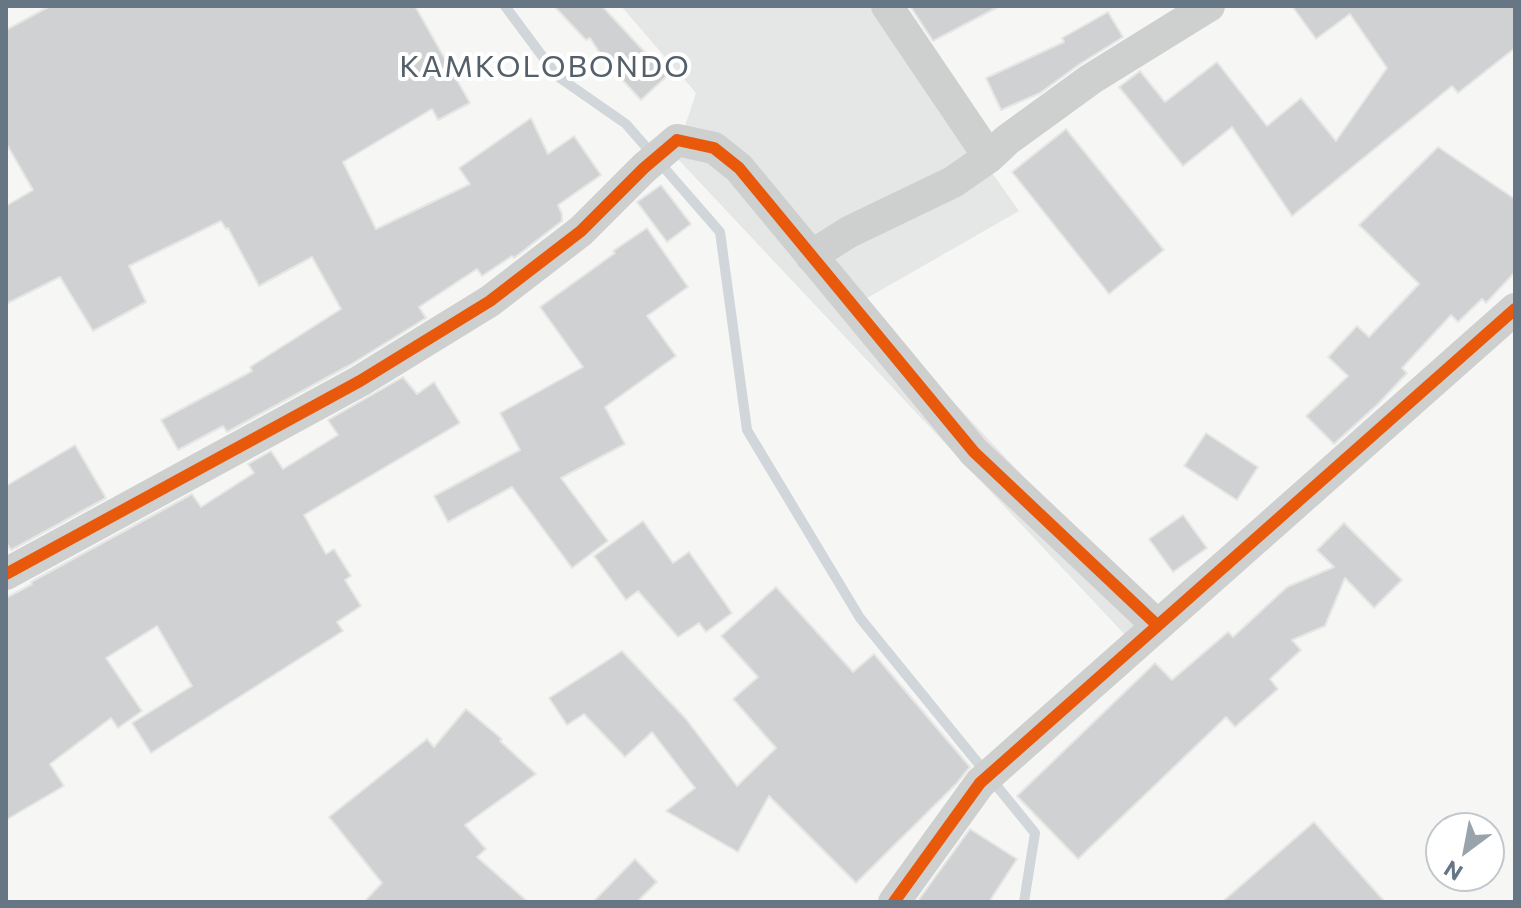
<!DOCTYPE html>
<html>
<head>
<meta charset="utf-8">
<style>
	body { margin:0 }
	#map { position:relative; width:1521px; height:908px; overflow:hidden; background:#f6f6f5; font-family:Commissioner,sans-serif }
	canvas { display:block }
	.frame { position:absolute; inset:0; border:8px solid #667685; pointer-events:none }
	.north { position:absolute; left:1425px; top:812px; width:80px; height:80px; box-sizing:border-box; background:#fff; border:2px solid #c2c8ce; border-radius:50%; rotate:212deg; font-size:22px; font-weight:700; line-height:32px; text-align:center; color:#667685 }
	.north::after { content:''; display:block; margin:auto; width:28px; height:36px; background:#98a3ac; clip-path:polygon(50% 0,100% 100%,50% 72%,0 100%) }
</style>
</head>
<body>
<div id="map">
<canvas width="1521" height="908"></canvas>
<div class="frame"></div>
<div class="north">N</div>
</div>
<script>
const ctx = document.querySelector('canvas').getContext('2d');
ctx.lineJoin = 'round';
function fillPath(path, color) {
  ctx.fillStyle = color;
  ctx.fill(path, 'evenodd');
}
function trace(path, color, width, dash) {
  ctx.strokeStyle = color;
  ctx.lineWidth = width;
  ctx.lineCap = dash ? 'butt' : 'round';
  ctx.setLineDash(dash || []);
  ctx.stroke(path);
}
function write(font, color, halo, rows, align = 'center') {
  ctx.font = font + ' Commissioner,sans-serif';
  ctx.lineWidth = 8;
  ctx.setLineDash([]);
  ctx.textBaseline = 'middle';
  ctx.strokeStyle = halo;
  ctx.fillStyle = color;
  for (const [text, x, y, turn = 0] of rows) {
    ctx.save();
    ctx.translate(x, y);
    ctx.rotate((+turn || 0) * Math.PI / 180);
    ctx.textAlign = isNaN(turn) ? turn : align;
    if (halo) ctx.strokeText(text, 0, 0);
    ctx.fillText(text, 0, 0);
    ctx.restore();
  }
}
const built = new Path2D(`
	M 621,6 L 875,6 L 1019,211 L 860,302 L 1151,613 L 1128,638 L 675,156 L 696,93 Z`);
const stream = new Path2D(`
	M 505,6 L 557,76 L 626,124 L 720,232 L 747,430 L 860,618 L 1035,833 L 1024,902`);
const building = new Path2D(`
	M 50,6 L 415,6 L 470,103 L 438,120 L 432,109 L 343,162 L 376,229 L 470,184 L 459,168 L 531,118 L 548,154 L 574,136 L 601,175 L 558,205 L 562,214 L 562,221 L 514,258 L 512,256 L 482,276 L 477,269 L 419,307 L 426,318 L 350,365 L 227,432 L 223,426 L 178,450 L 161,420 L 252,371 L 250,367 L 341,309 L 312,257 L 259,286 L 228,228 L 226,229 L 221,221 L 129,266 L 146,302 L 93,331 L 60,277 L 6,304 L 6,206 L 33,190 L 6,143 L 6,30 Z
	M 554,6 L 602,6 L 667,76 L 641,100 L 605,61 L 590,38 L 586,40 Z
	M 910,6 L 1000,6 L 933,41 Z
	M 1292,6 L 1515,6 L 1515,48 L 1458,93 L 1452,86 L 1292,216 L 1232,127 L 1183,166 L 1119,87 L 1140,71 L 1165,102 L 1217,62 L 1267,126 L 1301,98 L 1336,141 L 1387,68 L 1350,14 L 1316,39 Z
	M 1108,12 L 1123,37 L 1080,64 L 1040,93 L 1001,110 L 986,78 L 1064,42 L 1062,38 Z
	M 1066,129 L 1164,250 L 1109,294 L 1012,172 Z
	M 1438,147 L 1515,199 L 1515,272 L 1486,303 L 1482,299 L 1458,322 L 1451,315 L 1402,368 L 1407,373 L 1378,404 L 1334,444 L 1306,416 L 1348,376 L 1328,357 L 1357,326 L 1369,337 L 1419,284 L 1359,225 Z
	M 661,185 L 691,224 L 667,242 L 637,202 Z
	M 647,228 L 688,287 L 647,316 L 676,356 L 605,407 L 625,444 L 561,478 L 608,541 L 572,568 L 512,487 L 448,522 L 434,496 L 520,450 L 500,413 L 583,367 L 540,307 L 615,253 L 613,251 Z
	M 403,377 L 417,394 L 434,382 L 460,423 L 304,515 L 326,554 L 334,549 L 351,576 L 345,580 L 361,606 L 337,622 L 343,631 L 151,753 L 132,723 L 192,686 L 157,626 L 106,658 L 142,711 L 118,728 L 111,718 L 50,764 L 64,786 L 6,820 L 6,598 L 32,584 L 31,582 L 192,494 L 201,507 L 254,473 L 248,464 L 271,451 L 283,469 L 338,435 L 328,420 Z
	M 1206,433 L 1258,467 L 1237,500 L 1184,466 Z
	M 75,445 L 106,498 L 11,550 L 6,542 L 6,486 Z
	M 1183,515 L 1207,548 L 1173,572 L 1149,539 Z
	M 643,521 L 673,563 L 689,552 L 732,613 L 706,632 L 699,623 L 678,637 L 638,591 L 626,600 L 594,556 Z
	M 1344,523 L 1402,580 L 1374,608 L 1345,578 L 1325,626 L 1292,640 L 1301,650 L 1270,679 L 1278,689 L 1235,727 L 1226,717 L 1078,859 L 1017,796 L 1155,663 L 1172,680 L 1228,632 L 1233,637 L 1287,587 L 1334,567 L 1317,550 Z
	M 776,587 L 853,672 L 874,654 L 970,767 L 956,784 L 856,883 L 769,796 L 738,852 L 666,811 L 695,788 L 652,732 L 625,757 L 584,714 L 567,725 L 549,698 L 622,651 L 686,719 L 737,786 L 776,748 L 733,699 L 758,677 L 721,636 Z
	M 466,709 L 502,739 L 500,741 L 536,774 L 465,825 L 486,849 L 477,857 L 528,902 L 364,902 L 382,883 L 329,817 L 427,739 L 434,747 Z
	M 1314,822 L 1385,902 L 1222,902 Z
	M 970,829 L 1017,859 L 989,902 L 917,902 Z
	M 635,859 L 657,882 L 637,902 L 593,902 Z`);
const minor = new Path2D(`
	M 887,6 L 989,157
	M 811,256 L 849,232 L 953,182 L 989,157 L 1007,140 L 1091,79 L 1209,6
	M 6,574 L 360,381 L 490,301 L 581,231 L 644,168 L 677,140 L 714,148 L 739,168 L 974,452 L 1157,625
	M 894,902 L 980,783 L 1515,309`);
const cycleway = new Path2D(`
	M 6,574 L 360,381 L 490,301 L 581,231 L 644,168 L 677,140 L 714,148 L 739,168 L 974,452 L 1157,625
	M 894,902 L 980,783 L 1515,309`);
const neighbourhoodNames = [
	["KAMKOLOBONDO",545,67]
];
fillPath(built, '#e5e6e6');
trace(stream, '#d0d6d9', 10);
fillPath(building, '#d0d1d2');
trace(building, '#e6e6e5', 2);
trace(minor, '#ced0d0', 32);
trace(cycleway, '#e8590c', 12);
ctx.letterSpacing = '2px';
write('30px', '#545f6a', '#fff', neighbourhoodNames);
ctx.letterSpacing = '0px';
</script>
</body>
</html>
